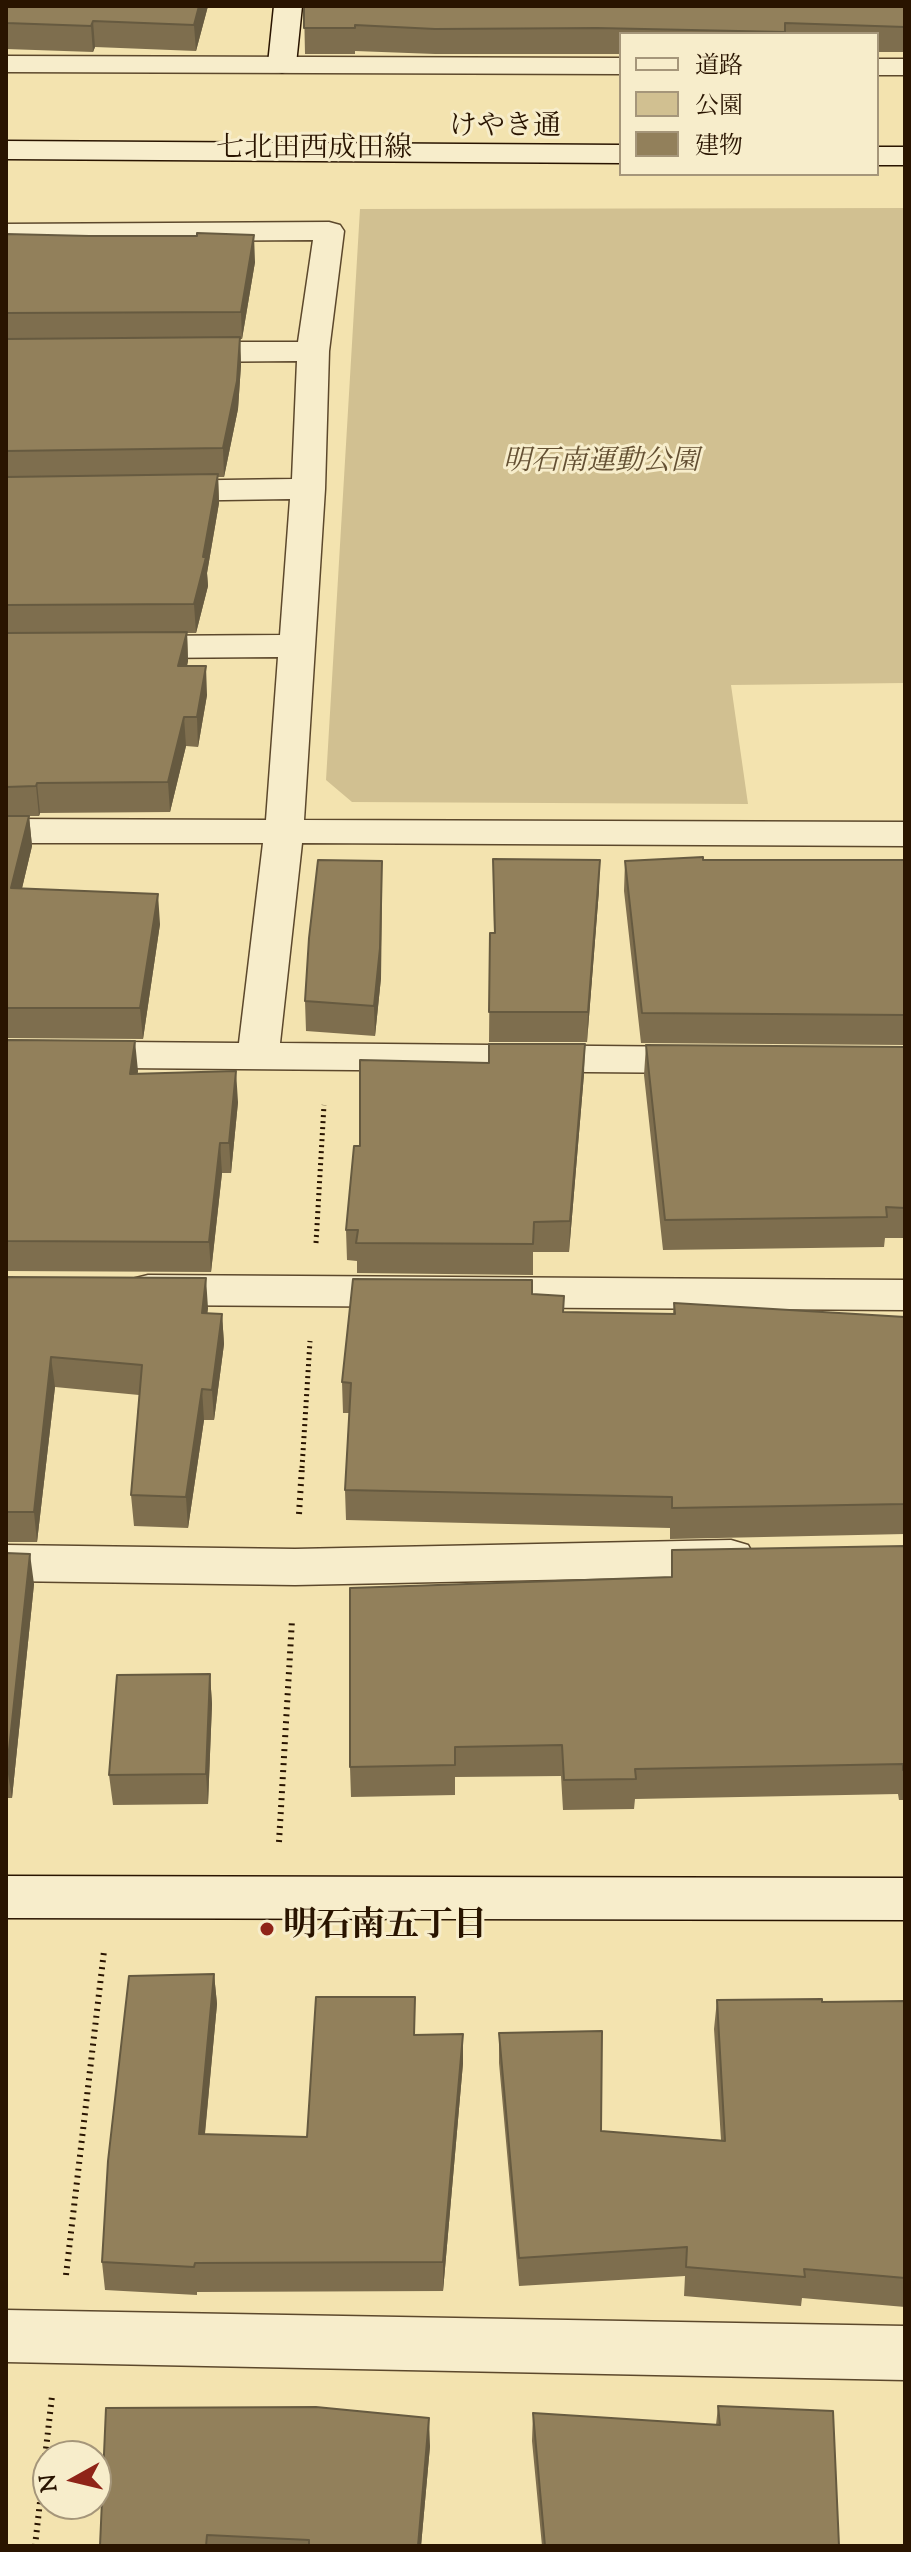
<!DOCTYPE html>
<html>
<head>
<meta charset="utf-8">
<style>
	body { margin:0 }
	#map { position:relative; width:911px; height:2552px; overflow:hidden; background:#f3e3af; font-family:"Sorts Mill Goudy","Noto Serif JP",serif }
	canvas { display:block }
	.frame { position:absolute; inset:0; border:8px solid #291400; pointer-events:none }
	.legend { position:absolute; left:619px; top:32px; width:260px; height:144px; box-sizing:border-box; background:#f7edcb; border:2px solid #a5967a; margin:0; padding:10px 14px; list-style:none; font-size:24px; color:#291400 }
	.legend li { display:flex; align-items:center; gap:16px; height:40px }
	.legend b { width:40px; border:2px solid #a5967a }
	.north { position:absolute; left:32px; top:2440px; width:80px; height:80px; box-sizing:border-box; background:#f7edcb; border:2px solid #a5967a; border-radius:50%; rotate:262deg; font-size:22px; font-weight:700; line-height:32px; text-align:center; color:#291400 }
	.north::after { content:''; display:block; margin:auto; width:28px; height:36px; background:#8f2418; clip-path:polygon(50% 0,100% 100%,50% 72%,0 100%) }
</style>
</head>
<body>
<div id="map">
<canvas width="911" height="2552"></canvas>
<div class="frame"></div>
<ul class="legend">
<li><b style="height:10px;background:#f7edcb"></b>道路</li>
<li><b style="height:22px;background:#d1c091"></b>公園</li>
<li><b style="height:22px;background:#92805b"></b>建物</li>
</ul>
<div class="north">N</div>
</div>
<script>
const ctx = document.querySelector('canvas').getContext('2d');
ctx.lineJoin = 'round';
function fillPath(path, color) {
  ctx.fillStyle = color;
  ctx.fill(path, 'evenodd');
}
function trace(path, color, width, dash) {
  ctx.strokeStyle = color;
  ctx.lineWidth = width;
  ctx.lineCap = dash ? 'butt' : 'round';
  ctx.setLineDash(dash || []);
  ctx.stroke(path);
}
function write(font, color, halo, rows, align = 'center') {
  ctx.font = font + ' "Sorts Mill Goudy","Noto Serif JP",serif';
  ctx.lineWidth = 6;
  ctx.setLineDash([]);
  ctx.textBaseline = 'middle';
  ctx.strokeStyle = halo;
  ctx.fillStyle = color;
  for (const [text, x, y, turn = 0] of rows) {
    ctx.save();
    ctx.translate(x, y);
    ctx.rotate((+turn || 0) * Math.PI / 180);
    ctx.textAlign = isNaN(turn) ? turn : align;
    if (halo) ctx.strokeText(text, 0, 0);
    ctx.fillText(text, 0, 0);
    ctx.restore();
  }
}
const green = new Path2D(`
	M 905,208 L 905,683 L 731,685 L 748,804 L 352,802 L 326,780 L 360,209 Z`);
const pathFar1 = new Path2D(`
	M 316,1243 L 324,1105
	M 302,1468 L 310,1341`);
const path = new Path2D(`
	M 299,1514 L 302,1466
	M 279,1842 L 292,1620
	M 66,2275 L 104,1951
	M 35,2546 L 52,2396`);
const street = new Path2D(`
	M 6,56 L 621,58 L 621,74 L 6,72 Z
	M 877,59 L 905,59 L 905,75 L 877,75 Z
	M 329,222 L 340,225 L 344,231 L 329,351 L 325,489 L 304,820 L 905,822 L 905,846 L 302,843 L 280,1043 L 703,1047 L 718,1051 L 724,1060 L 718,1069 L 703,1073 L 6,1067 L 6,1041 L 239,1043 L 263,843 L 6,843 L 6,819 L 266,820 L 278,657 L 6,659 L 6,637 L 280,635 L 290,499 L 158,501 L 146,498 L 141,491 L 146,484 L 158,481 L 292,479 L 297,361 L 180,362 L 169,359 L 164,352 L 169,345 L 180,342 L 298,342 L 313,240 L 6,242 L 6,224 Z
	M 148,1275 L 905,1280 L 905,1310 L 148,1305 L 132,1301 L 126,1290 L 132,1279 Z
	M 731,1540 L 748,1545 L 755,1558 L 748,1571 L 731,1576 L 295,1585 L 6,1581 L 6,1545 L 295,1549 Z
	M 6,2310 L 905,2326 L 905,2380 L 6,2362 Z`);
const secondary = new Path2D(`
	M 274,6 L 302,6 L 296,64 L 292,70 L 282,72 L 272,70 L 268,64 Z
	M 6,141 L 621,145 L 621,163 L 6,159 Z
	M 877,147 L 905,147 L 905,165 L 877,165 Z
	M 6,1876 L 905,1878 L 905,1920 L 6,1918 Z`);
const wall = new Path2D(`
	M 6,6 L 208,6 L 196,51 L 95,47 L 93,52 L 6,49 Z
	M 304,6 L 905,6 L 905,52 L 877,52 L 877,34 L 621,34 L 621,54 L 435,54 L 355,51 L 355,54 L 305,54 Z
	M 6,234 L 255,262 L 242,339 L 240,339 L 241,365 L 238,409 L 224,477 L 218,477 L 219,503 L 207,573 L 208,586 L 196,633 L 187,633 L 188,661 L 187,666 L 207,695 L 198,747 L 186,746 L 170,812 L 40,813 L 39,816 L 29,816 L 32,846 L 22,888 L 160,924 L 143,1039 L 6,1038 Z
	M 493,859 L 599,890 L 587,1042 L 489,1042 L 490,933 L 494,933 Z
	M 905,860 L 905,1045 L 641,1043 L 624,891 L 625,861 Z
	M 382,861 L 381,978 L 375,1036 L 306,1031 L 305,1001 Z
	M 6,1040 L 138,1071 L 137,1074 L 238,1102 L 231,1173 L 222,1173 L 211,1272 L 6,1271 Z
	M 646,1045 L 905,1047 L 905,1238 L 885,1238 L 884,1247 L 663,1250 L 644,1075 Z
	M 584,1074 L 569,1252 L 533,1252 L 533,1275 L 357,1273 L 357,1261 L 347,1260 L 346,1230 L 360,1146 Z
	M 6,1277 L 208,1308 L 207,1313 L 222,1314 L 224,1344 L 214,1420 L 204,1420 L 188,1528 L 134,1526 L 131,1495 L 139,1395 L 55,1387 L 37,1542 L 6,1542 Z
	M 532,1294 L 564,1296 L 563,1312 L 673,1314 L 674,1303 L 905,1317 L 905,1534 L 670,1539 L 670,1528 L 346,1520 L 345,1490 L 349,1413 L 343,1413 L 342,1382 Z
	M 905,1546 L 905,1800 L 899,1800 L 898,1794 L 635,1799 L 634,1809 L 563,1810 L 561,1776 L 455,1777 L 455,1795 L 351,1797 L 350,1767 L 671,1577 L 672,1550 Z
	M 6,1553 L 34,1584 L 12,1798 L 6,1798 Z
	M 210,1674 L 212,1704 L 208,1804 L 113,1805 L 109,1775 Z
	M 214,1974 L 217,2004 L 205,2134 L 307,2137 L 415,2035 L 463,2034 L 463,2063 L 443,2291 L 197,2292 L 197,2295 L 105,2290 L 102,2262 Z
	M 717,2000 L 822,2002 L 905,2001 L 905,2307 L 802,2298 L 801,2306 L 684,2296 L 685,2276 L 519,2286 L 499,2063 L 499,2033 L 601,2131 L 721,2140 L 714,2029 Z
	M 718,2406 L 839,2546 L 542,2546 L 532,2441 L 533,2413 L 716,2425 Z
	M 430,2446 L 421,2546 L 100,2546 Z`);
const shadedWall = new Path2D(`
	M 199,6 L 208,6 L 196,51 L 194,25 Z
	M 93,21 L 95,47 L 93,52 L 91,26 Z
	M 254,235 L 255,262 L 242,339 L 241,312 Z
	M 240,337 L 241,365 L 238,409 L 224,477 L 223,448 Z
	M 218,474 L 219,503 L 207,573 L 208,586 L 196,633 L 194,604 Z
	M 187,632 L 188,661 L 180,695 L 178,666 Z
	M 206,666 L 207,695 L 198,747 L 197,717 Z
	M 184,717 L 186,746 L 170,812 L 168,782 Z
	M 37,783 L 40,813 L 39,816 L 36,786 Z
	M 29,816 L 32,846 L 15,918 L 11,888 Z
	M 600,860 L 599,890 L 587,1042 L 588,1012 Z
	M 382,861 L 381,978 L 375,1036 L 374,1006 Z
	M 158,894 L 160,924 L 143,1039 L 140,1008 Z
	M 135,1041 L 138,1071 L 133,1104 L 130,1074 Z
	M 585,1044 L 584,1074 L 569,1252 L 570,1221 Z
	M 236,1071 L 238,1102 L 231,1173 L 229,1143 Z
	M 220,1143 L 222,1173 L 211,1272 L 209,1242 Z
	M 206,1278 L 208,1308 L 204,1344 L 202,1313 Z
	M 222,1314 L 224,1344 L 214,1420 L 212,1390 Z
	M 51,1357 L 55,1387 L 37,1542 L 34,1512 Z
	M 202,1389 L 204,1420 L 188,1528 L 186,1497 Z
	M 30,1554 L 34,1584 L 12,1798 L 7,1768 Z
	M 210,1674 L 212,1704 L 208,1804 L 206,1774 Z
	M 214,1974 L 217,2004 L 202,2163 L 199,2134 Z
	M 463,2034 L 463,2063 L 443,2291 L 443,2262 Z
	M 429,2418 L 430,2446 L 421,2546 L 418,2546 Z`);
const building = new Path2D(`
	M 6,6 L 199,6 L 194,25 L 93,21 L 91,26 L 6,23 Z
	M 304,6 L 905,6 L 905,27 L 785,23 L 785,32 L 597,28 L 435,29 L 355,25 L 355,28 L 304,28 Z
	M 197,233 L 254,235 L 241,312 L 6,313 L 6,234 L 89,236 L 197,236 Z
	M 240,337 L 237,381 L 223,448 L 6,451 L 6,339 Z
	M 218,474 L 203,557 L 206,557 L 194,604 L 6,605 L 6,477 Z
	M 187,632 L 178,666 L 206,666 L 197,717 L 184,717 L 168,782 L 37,783 L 36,786 L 6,787 L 6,633 Z
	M 6,816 L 29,816 L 11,888 L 158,894 L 140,1008 L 6,1008 Z
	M 703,857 L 703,860 L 905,860 L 905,1015 L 642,1013 L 625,861 Z
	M 493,859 L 600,860 L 588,1012 L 489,1012 L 490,933 L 495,933 Z
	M 318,860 L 382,861 L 380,948 L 374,1006 L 305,1001 L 309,938 Z
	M 6,1040 L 135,1041 L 130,1074 L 236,1071 L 229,1143 L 220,1143 L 209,1242 L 6,1241 Z
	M 489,1044 L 585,1044 L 570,1221 L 534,1222 L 533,1244 L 356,1243 L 358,1230 L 346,1230 L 354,1146 L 360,1146 L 360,1060 L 489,1063 Z
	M 646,1045 L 905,1047 L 905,1208 L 886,1207 L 887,1217 L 665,1220 Z
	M 6,1277 L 206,1278 L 202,1313 L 222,1314 L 212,1390 L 202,1389 L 186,1497 L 131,1495 L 142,1365 L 51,1357 L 34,1512 L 6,1512 Z
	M 353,1279 L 532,1280 L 532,1294 L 564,1296 L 563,1312 L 675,1314 L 674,1303 L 905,1317 L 905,1504 L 672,1508 L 672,1497 L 345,1490 L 351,1383 L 342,1382 Z
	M 905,1546 L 905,1770 L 903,1770 L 903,1764 L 635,1769 L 636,1779 L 564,1780 L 562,1745 L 455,1747 L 455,1765 L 350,1767 L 350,1588 L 672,1577 L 672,1550 Z
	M 6,1553 L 30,1554 L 7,1768 L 6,1768 Z
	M 210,1674 L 206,1774 L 109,1775 L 117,1675 Z
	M 214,1974 L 199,2134 L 307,2137 L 316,1997 L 415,1997 L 414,2035 L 463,2034 L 443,2262 L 195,2263 L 194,2267 L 102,2262 L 108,2161 L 129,1976 Z
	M 822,1999 L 822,2002 L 905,2001 L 905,2278 L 804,2269 L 805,2277 L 686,2267 L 687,2247 L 519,2258 L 499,2033 L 602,2031 L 601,2131 L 725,2141 L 717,2000 Z
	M 718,2406 L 833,2411 L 839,2546 L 545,2546 L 533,2413 L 720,2425 Z
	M 316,2407 L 429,2418 L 418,2546 L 309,2546 L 309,2540 L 207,2535 L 206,2546 L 100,2546 L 106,2408 Z`);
const markers = [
	[267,1929,8,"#8f2418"]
];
const farStreetnames = [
	["けやき通",505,129],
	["七北田西成田線",314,151]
];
const farParknames = [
	["明石南運動公園",601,464]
];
const poiNames = [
	["明石南五丁目",283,1929]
];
fillPath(green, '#d1c091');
trace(street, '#5c482c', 3);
trace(secondary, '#291400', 3);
trace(pathFar1, '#291400', 5, [2, 4]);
trace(path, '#291400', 6, [2, 5]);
fillPath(street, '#f7edcb');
fillPath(secondary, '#f7edcb');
fillPath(wall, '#7e6e4e');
fillPath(shadedWall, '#665a40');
fillPath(building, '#92805b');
trace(building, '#665a40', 2);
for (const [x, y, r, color] of markers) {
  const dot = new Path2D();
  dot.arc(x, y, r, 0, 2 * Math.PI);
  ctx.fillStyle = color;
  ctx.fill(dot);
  trace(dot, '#f7edcb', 3);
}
write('28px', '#291400', '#f7edcb', farStreetnames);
write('italic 28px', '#645033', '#f7edcb', farParknames);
write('bold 34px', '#291400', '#f7edcb', poiNames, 'left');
</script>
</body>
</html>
